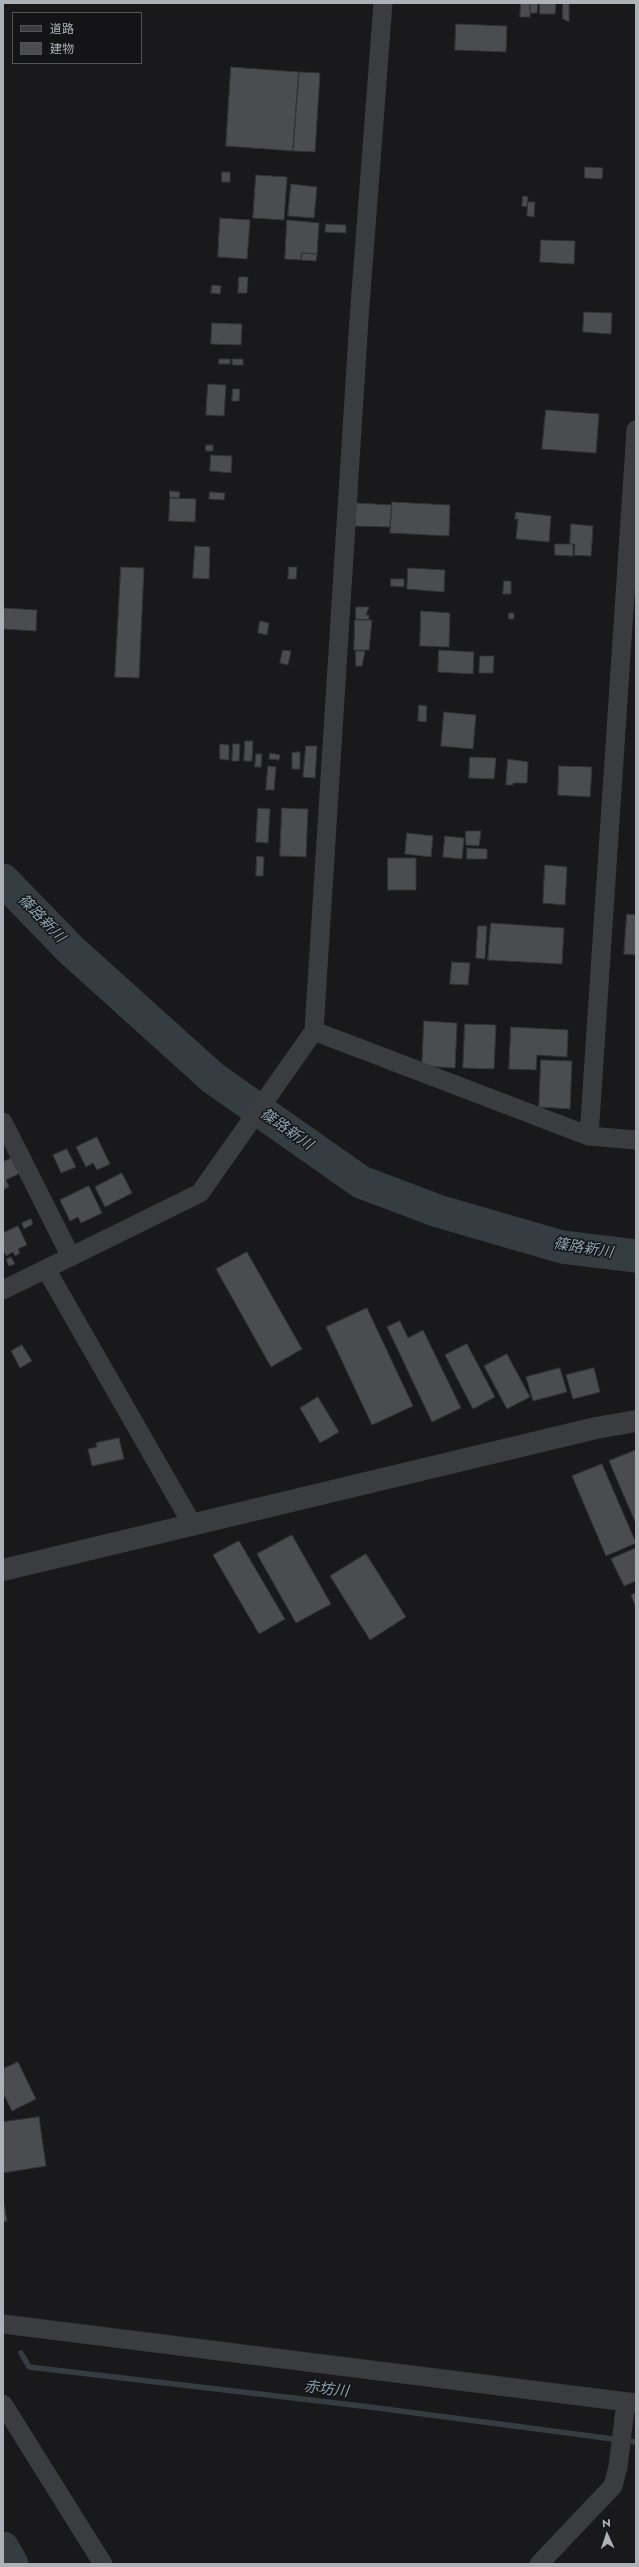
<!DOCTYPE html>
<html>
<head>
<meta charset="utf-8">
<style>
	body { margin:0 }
	#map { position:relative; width:639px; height:2567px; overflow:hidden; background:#19191b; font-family:Jost,"Noto Sans JP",sans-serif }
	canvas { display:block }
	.frame { position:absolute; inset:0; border:4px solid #adb2b9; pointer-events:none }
	.legend { position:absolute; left:12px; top:12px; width:130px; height:52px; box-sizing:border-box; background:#141416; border:1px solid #515357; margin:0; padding:5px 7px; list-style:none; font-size:12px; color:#adb2b9 }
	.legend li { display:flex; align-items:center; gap:8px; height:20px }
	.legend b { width:20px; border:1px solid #515357 }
	.north { position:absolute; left:587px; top:2515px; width:40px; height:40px; -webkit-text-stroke:3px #141416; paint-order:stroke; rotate:357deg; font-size:11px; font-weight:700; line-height:16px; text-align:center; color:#adb2b9 }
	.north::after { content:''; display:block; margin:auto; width:14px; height:18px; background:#adb2b9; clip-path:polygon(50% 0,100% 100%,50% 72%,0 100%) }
</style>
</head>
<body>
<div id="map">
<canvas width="639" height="2567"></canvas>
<div class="frame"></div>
<ul class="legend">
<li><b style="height:5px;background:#3a3c3f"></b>道路</li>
<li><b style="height:11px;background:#4b4c50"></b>建物</li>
</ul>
<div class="north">N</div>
</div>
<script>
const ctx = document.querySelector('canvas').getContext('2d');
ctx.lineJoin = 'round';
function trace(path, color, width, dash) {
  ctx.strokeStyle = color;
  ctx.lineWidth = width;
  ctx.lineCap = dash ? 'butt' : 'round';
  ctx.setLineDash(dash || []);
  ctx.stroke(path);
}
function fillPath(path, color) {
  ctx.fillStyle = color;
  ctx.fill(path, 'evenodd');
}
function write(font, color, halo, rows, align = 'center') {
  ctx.font = font + ' Jost,"Noto Sans JP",sans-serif';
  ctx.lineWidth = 3;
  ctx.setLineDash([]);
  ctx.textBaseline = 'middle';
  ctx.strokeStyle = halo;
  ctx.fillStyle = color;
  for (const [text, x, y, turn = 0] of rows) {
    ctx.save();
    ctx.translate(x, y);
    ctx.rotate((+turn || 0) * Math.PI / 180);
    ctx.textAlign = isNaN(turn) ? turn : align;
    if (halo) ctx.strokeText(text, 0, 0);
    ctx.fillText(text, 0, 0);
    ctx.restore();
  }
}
const stream = new Path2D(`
	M 21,2353 L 29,2367 L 370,2407 L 636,2442`);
const river = new Path2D(`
	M 3,880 L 71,950 L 213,1078 L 361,1182 L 438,1211 L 562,1247 L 636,1256
	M 3,2548 L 12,2564`);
const building = new Path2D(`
	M 521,3 L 530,3 L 530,17 L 520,17 Z
	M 530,3 L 538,3 L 537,13 L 530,13 Z
	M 540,3 L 556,3 L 555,14 L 540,14 Z
	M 563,3 L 569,3 L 569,22 L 563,19 Z
	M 456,24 L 507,26 L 506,52 L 455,50 Z
	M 231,67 L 299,72 L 293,151 L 226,146 Z
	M 299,72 L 320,73 L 315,152 L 293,151 Z
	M 585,167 L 603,168 L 602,179 L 585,178 Z
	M 222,172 L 230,172 L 230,182 L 222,182 Z
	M 256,175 L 287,177 L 284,220 L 253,218 Z
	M 291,184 L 317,187 L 314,218 L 288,216 Z
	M 523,196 L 528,197 L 527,207 L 522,206 Z
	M 528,202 L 535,202 L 534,217 L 527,216 Z
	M 220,218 L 250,220 L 247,259 L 218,257 Z
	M 287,220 L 319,223 L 317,254 L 302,253 L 301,260 L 285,259 Z
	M 326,224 L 346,225 L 346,233 L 325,232 Z
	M 541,240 L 575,241 L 574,264 L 540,262 Z
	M 302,253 L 317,254 L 316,261 L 301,260 Z
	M 239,277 L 248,277 L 247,293 L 238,293 Z
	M 212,285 L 221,286 L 220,294 L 211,293 Z
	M 584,312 L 612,313 L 611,334 L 583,332 Z
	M 212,323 L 242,324 L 241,345 L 211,344 Z
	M 219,359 L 230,359 L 230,364 L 219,364 Z
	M 232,359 L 243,359 L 243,365 L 233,365 Z
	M 208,384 L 226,385 L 224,416 L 206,415 Z
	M 233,389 L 240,389 L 239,401 L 232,401 Z
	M 546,410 L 599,414 L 596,453 L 542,449 Z
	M 206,445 L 213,445 L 213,451 L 206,451 Z
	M 211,455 L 232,456 L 231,473 L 210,471 Z
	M 170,491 L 180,492 L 179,498 L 170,497 Z
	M 210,492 L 225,493 L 224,500 L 209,499 Z
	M 170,498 L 196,499 L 195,522 L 169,521 Z
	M 392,502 L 450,505 L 449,536 L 390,533 Z
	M 356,503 L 392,505 L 390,527 L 355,526 Z
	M 516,512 L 551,516 L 549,542 L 516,539 L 518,519 L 515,519 Z
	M 571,524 L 593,526 L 591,556 L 574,555 L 575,544 L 570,544 Z
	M 555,544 L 573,544 L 573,556 L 555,555 Z
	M 195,546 L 210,547 L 209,579 L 193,578 Z
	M 121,567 L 144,568 L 139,678 L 115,677 Z
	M 289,567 L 297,567 L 296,579 L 288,579 Z
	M 408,568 L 445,570 L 444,592 L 407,589 Z
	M 391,579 L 404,579 L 404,587 L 391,586 Z
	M 504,581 L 511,581 L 511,594 L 503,594 Z
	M 356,607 L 369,607 L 366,615 L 369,615 L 369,620 L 356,619 Z
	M 3,608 L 37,610 L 36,631 L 3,629 Z
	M 421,611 L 450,613 L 449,647 L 420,646 Z
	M 509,613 L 514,613 L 514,619 L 509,619 Z
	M 355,620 L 372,620 L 369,650 L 354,650 Z
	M 260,621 L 269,623 L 267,635 L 258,633 Z
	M 283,650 L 291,651 L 288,665 L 280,663 Z
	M 439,650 L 474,652 L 473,674 L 438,672 Z
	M 356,651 L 365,651 L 362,666 L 356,666 Z
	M 480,656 L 494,656 L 493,673 L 479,673 Z
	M 419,705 L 427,706 L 426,722 L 418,721 Z
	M 444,712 L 476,715 L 473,749 L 441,746 Z
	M 245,741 L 253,741 L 252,761 L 244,761 Z
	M 220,744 L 229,745 L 229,760 L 220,759 Z
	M 233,744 L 240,744 L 239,761 L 232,761 Z
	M 306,746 L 317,746 L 315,778 L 303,777 Z
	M 300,752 L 300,769 L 292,769 L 292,753 Z
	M 270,753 L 280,755 L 279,760 L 269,759 Z
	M 256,754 L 262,754 L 261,767 L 255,767 Z
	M 470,757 L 496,758 L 494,779 L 469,778 Z
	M 508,759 L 528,762 L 527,783 L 513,783 L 513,785 L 506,785 Z
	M 268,766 L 276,767 L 274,790 L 266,790 Z
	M 559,766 L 592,767 L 590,797 L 558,795 Z
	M 258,808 L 270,809 L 268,843 L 256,842 Z
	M 282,808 L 308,809 L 306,857 L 280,856 Z
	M 466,831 L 481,831 L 479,846 L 466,845 Z
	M 407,833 L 433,836 L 431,857 L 405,854 Z
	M 445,836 L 464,838 L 462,859 L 443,857 Z
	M 467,848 L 487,849 L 487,859 L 467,859 Z
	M 257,856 L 264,857 L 263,876 L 256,876 Z
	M 388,858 L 416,858 L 416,890 L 388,890 Z
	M 545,865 L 567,867 L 565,905 L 543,903 Z
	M 627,914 L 636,915 L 636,955 L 624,954 Z
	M 491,923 L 564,928 L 562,964 L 488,960 Z
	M 478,926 L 487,926 L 485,959 L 476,958 Z
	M 452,962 L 470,963 L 468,985 L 450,984 Z
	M 424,1021 L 457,1023 L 455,1068 L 422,1066 Z
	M 465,1024 L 496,1025 L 494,1069 L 463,1068 Z
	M 511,1027 L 568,1030 L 567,1057 L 537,1055 L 536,1070 L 509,1069 Z
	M 541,1060 L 572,1061 L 570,1109 L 539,1107 Z
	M 97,1137 L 110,1164 L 97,1170 L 93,1163 L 86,1167 L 76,1147 Z
	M 67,1149 L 76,1167 L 61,1173 L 53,1155 Z
	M 12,1158 L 20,1173 L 6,1180 L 9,1187 L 3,1190 L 3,1162 Z
	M 122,1173 L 132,1193 L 105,1207 L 95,1187 Z
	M 89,1186 L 102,1213 L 81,1223 L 78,1217 L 70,1221 L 60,1200 Z
	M 31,1219 L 33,1224 L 24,1229 L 22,1223 Z
	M 18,1226 L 27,1245 L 18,1249 L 20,1253 L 15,1256 L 13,1252 L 6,1256 L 3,1249 L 3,1233 Z
	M 247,1252 L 302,1349 L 271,1367 L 216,1269 Z
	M 11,1257 L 15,1264 L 9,1266 L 6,1260 Z
	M 367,1308 L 413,1406 L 372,1425 L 326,1327 Z
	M 400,1321 L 408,1338 L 423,1330 L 461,1408 L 432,1422 L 387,1327 Z
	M 467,1344 L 495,1397 L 473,1409 L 445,1355 Z
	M 22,1345 L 32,1361 L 20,1368 L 11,1351 Z
	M 507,1354 L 530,1397 L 507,1409 L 484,1366 Z
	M 560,1368 L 567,1392 L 533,1401 L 526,1377 Z
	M 594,1368 L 600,1392 L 573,1399 L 566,1375 Z
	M 318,1397 L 339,1432 L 320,1443 L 300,1408 Z
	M 119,1438 L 124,1459 L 92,1466 L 88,1449 L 97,1447 L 96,1443 Z
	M 636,1450 L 636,1524 L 609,1461 Z
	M 602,1464 L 636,1543 L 606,1556 L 572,1476 Z
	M 292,1535 L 331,1604 L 296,1623 L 257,1554 Z
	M 239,1541 L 285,1619 L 259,1634 L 213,1555 Z
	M 636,1548 L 636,1581 L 624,1586 L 611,1559 Z
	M 366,1554 L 406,1617 L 370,1640 L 330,1576 Z
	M 636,1593 L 636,1609 L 631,1595 Z
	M 18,2062 L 36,2099 L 12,2111 L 3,2093 L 3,2069 Z
	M 39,2117 L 46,2166 L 3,2173 L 3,2122 Z
	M 3,2197 L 7,2221 L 3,2222 Z`);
const minor = new Path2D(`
	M 314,1031 L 589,1136 L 636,1140
	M 3,1122 L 71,1257
	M 589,1136 L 636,430
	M 46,1269 L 192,1524
	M 3,1290 L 200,1193 L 314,1031 L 359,319 L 383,3
	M 3,2324 L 636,2403
	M 3,2404 L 103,2564
	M 539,2564 L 613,2486 L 618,2467 L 626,2402`);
const tertiary = new Path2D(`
	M 3,1570 L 596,1428 L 636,1421`);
const waterNames = [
	["篠路新川",41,919,46],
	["篠路新川",286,1130,35],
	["篠路新川",583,1249,9],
	["赤坊川",326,2390,7]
];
trace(stream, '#353d42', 5.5);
trace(river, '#353d42', 33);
fillPath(building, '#4b4c50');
trace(building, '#333436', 1);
trace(minor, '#3a3c3f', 19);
trace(tertiary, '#3a3c3f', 22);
write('italic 15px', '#89a1af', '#141416', waterNames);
</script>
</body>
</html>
